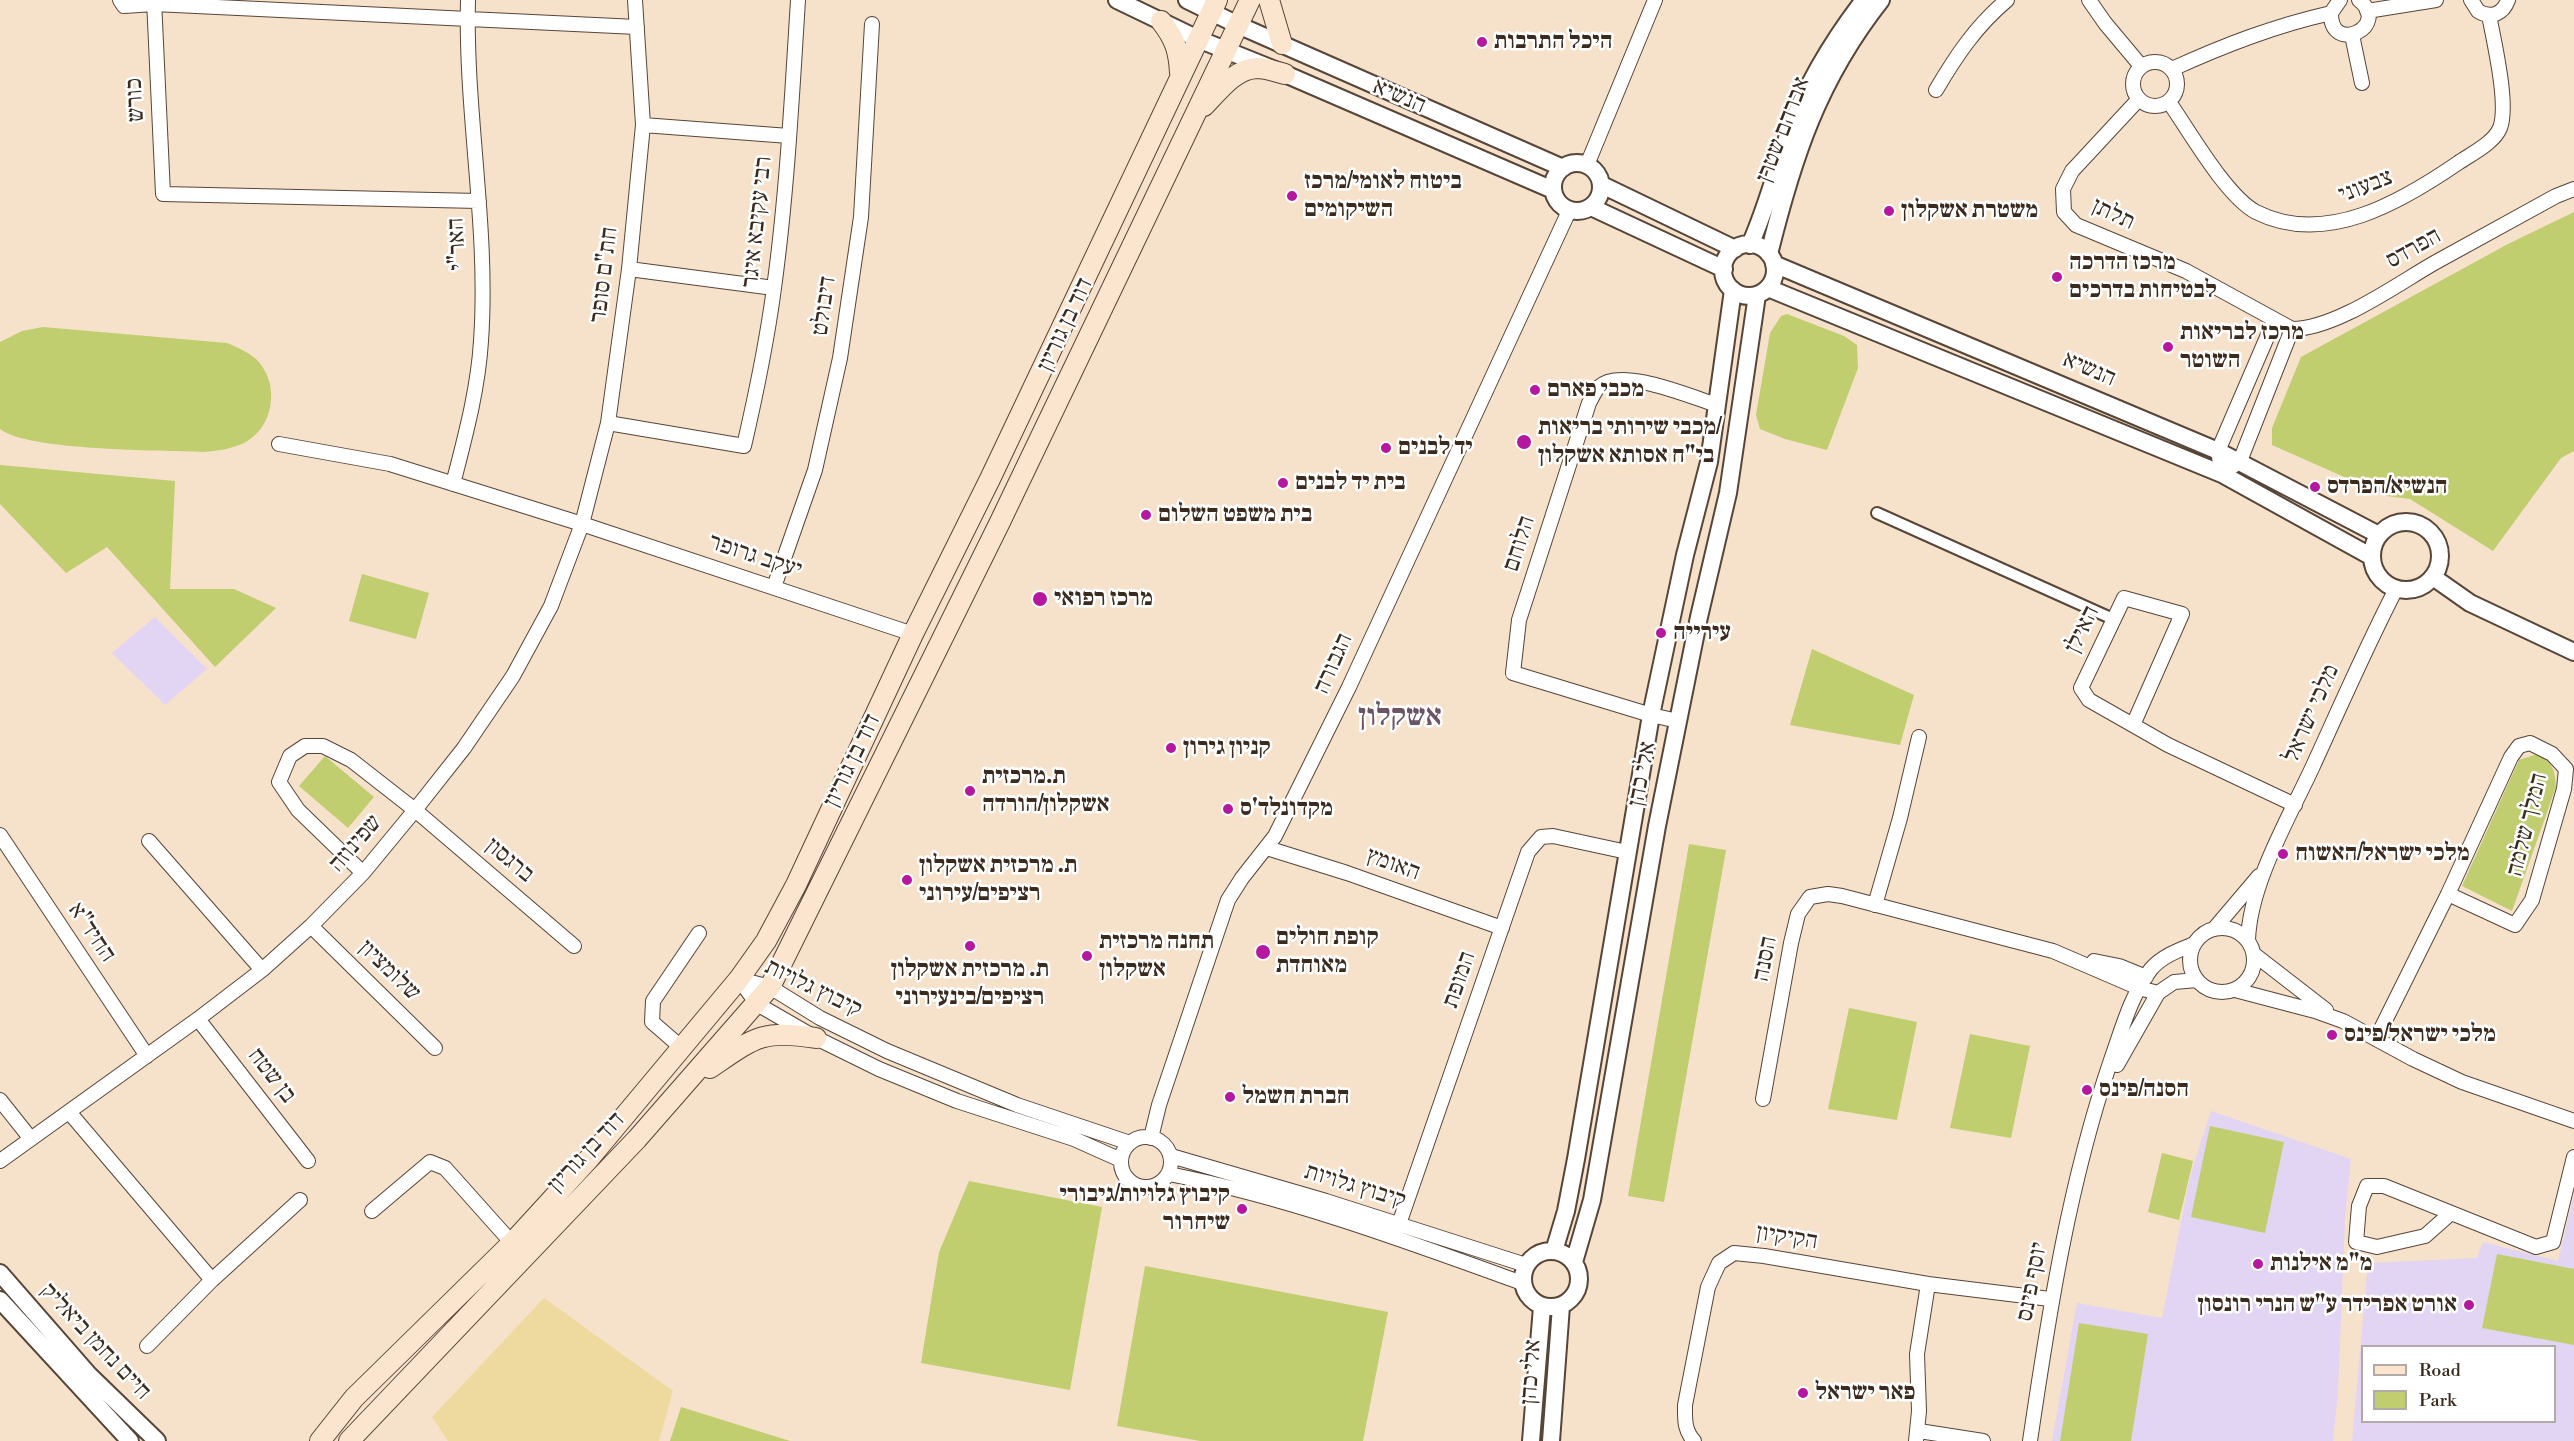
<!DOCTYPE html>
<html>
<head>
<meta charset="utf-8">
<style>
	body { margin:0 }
	#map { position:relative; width:2574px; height:1441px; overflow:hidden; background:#f6e1ca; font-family:"Libre Bodoni",serif }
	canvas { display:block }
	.legend { position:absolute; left:2361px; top:1345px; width:195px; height:78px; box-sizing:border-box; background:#fff; border:2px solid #b1aaa5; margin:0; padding:8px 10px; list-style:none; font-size:18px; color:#3b2a1e }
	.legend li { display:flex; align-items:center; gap:12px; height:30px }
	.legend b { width:30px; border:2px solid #b1aaa5 }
</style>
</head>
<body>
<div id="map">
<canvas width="2574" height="1441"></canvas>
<ul class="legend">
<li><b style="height:8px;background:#fbe5cf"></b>Road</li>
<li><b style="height:16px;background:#c0ce70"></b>Park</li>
</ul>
</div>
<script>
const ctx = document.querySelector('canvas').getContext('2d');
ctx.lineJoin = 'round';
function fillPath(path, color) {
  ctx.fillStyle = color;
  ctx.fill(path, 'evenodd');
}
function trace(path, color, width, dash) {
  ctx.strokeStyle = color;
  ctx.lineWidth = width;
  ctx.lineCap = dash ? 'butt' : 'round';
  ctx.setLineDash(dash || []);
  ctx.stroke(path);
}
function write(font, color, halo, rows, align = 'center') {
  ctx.font = font + ' "Libre Bodoni","Frank Ruhl Libre",serif';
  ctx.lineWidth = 5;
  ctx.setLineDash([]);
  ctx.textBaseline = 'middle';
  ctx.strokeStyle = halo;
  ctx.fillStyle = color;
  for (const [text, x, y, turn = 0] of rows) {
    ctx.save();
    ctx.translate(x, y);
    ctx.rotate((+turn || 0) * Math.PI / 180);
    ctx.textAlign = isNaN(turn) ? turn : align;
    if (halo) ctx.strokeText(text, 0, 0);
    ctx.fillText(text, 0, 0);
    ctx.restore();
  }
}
const built = new Path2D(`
	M 155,617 L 207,669 L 165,705 L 112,653 Z
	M 2211,1111 L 2351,1159 L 2345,1220 L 2338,1392 L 2333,1441 L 2052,1441 L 2077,1303 L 2162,1318 L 2190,1177 Z
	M 2574,1195 L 2574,1441 L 2352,1441 L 2368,1263 L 2477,1258 L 2483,1242 L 2558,1261 ZM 2362,1346 L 2554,1346 L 2554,1422 L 2362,1422 Z`);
const green = new Path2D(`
	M 2574,212 L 2574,451 L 2561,458 L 2493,551 L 2410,499 L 2387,496 L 2272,445 L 2272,428 L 2301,357 L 2508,244 Z
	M 1787,314 L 1844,336 L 1857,345 L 1858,368 L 1827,450 L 1785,439 L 1760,429 L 1756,415 L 1770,333 L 1781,316 Z
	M 43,327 L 227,343 C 237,347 248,352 256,359 C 281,383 274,428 244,443 C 231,449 217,451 203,452 C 162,450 27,451 0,429 L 0,342 L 22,331 Z
	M 0,465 L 175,481 L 170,589 L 234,589 L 276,608 L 215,667 L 107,547 L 66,573 L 0,504 Z
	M 362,574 L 429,593 L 416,639 L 349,621 Z
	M 1812,649 L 1914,695 L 1900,745 L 1790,725 Z
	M 2537,754 C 2553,762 2555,770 2556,787 L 2512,911 L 2462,886 L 2519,760 Z
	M 325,756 L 374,797 L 348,828 L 299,786 Z
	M 1689,844 L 1726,850 L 1664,1202 L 1628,1196 Z
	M 1849,1008 L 1917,1022 L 1897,1120 L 1828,1109 Z
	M 1970,1034 L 2030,1046 L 2011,1138 L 1950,1128 Z
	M 2210,1126 L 2284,1142 L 2265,1233 L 2191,1217 Z
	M 2162,1153 L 2193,1161 L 2179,1220 L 2148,1212 Z
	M 969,1181 L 1102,1207 L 1070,1390 L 921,1363 L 939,1252 Z
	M 2497,1254 L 2574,1269 L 2574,1345 L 2482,1328 Z
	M 1145,1266 L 1388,1312 L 1363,1441 L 1200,1441 L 1117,1426 Z
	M 2079,1323 L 2148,1334 L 2131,1441 L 2060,1441 Z
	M 681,1407 L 790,1441 L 670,1441 Z`);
const sand = new Path2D(`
	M 544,1298 L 673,1391 L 659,1441 L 448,1441 L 432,1417 Z`);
const pedestrian = new Path2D(`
	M 1877,513 L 2113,619`);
const minor = new Path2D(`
	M 120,0 L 124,6 L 154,4 L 637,27
	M 154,0 L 163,194 L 479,201
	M 2089,0 L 2105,23 L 2141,66
	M 2340,0 L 2331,13 C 2330,56 2392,26 2359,0
	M 2471,0 L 2478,11 C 2491,19 2503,14 2508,0
	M 2367,11 L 2436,0
	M 2352,35 L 2362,83
	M2133 84a22 22 0 1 1 44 0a22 22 0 1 1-44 0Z
	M 2172,69 C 2225,45 2274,26 2331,13
	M 1936,90 C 1956,56 1976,26 2007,0
	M 2138,100 L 2072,171 L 2063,189 L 2064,212 L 2076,225 L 2186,271 L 2292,329 C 2336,329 2397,284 2436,262 C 2476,240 2516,218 2556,196 L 2574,189
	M 2169,102 C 2190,132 2226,196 2256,212 C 2325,247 2401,202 2458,163 C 2471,154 2494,143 2500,128 C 2509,105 2494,42 2489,15
	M 643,125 L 789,136
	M 1587,165 L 1655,0
	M 629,269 L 774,288
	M 2274,321 L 2218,451 L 2222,474 L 2240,461 L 2292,329
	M 608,423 L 744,446 C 756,394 767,341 774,288 C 787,193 792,96 798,0
	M 279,444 L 390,464 L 582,524 L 913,634
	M 453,484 C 465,437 478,390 481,341 C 489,227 465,114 468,0
	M 774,587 L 815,470 L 840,358 L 861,217 L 872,24
	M 1678,721 L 1651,715 L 1513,673 L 1519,620 L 1589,403 C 1592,398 1595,390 1599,387 C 1620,366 1691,397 1717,405
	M 2133,725 L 2182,614 L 2124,598 L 2081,688 L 2089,700 L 2168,745 L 2295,805
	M 0,835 L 147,1056
	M 149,841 L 262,970
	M 1267,848 L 1347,873 L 1502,928
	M 363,873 L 298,810 L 279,782 L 290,756 L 305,746 L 323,746 L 351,760 L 415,810 L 574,946
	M 1875,905 L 1900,818 L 1919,737
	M 311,926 L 435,1048
	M2190 960a32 32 0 1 1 64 0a32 32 0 1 1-64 0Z
	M 2214,929 L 2259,876
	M 2248,940 C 2250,883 2289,818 2313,766 C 2340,707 2366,647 2396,589
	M 2255,955 L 2326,1010
	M 2094,961 L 2119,966 L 2146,977
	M 739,979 L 757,1004 L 816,1038 L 879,1069 L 957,1101 L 1074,1139 L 1121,1160
	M 739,979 L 770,987 L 820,1018 L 887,1051 L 1017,1105 L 1130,1143
	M 2235,990 L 2315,1011 L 2343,1021 L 2413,1059 L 2462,1082 L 2574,1121
	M 198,1019 L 308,1161
	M 2376,1039 L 2448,894 L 2511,757 L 2519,746 L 2530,743 L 2552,754 L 2566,769 L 2564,789 L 2532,900 L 2515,925 L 2448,894
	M 682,1048 L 652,1022 L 653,1001 L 699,933
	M 2117,1065 L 2158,993 L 2174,982 L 2197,980
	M 1763,1099 L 1791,943 L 1798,914 L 1810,897 L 1828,894 L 1842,896 L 2053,951 L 2139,988 L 2158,993
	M 0,1100 L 31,1139
	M 69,1112 L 212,1280
	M1121 1162a25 25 0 1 1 50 0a25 25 0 1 1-50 0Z
	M 1151,1138 L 1159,1105 L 1228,900 L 1242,878 L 1275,836 L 1349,687 L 1569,211
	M 1171,1156 L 1326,1201 L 1526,1265
	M 0,1161 L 198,1019 L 262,970 L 311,926 L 363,873 L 415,810 L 464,748 L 513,676 L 551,606 L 582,524 L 608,423 L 629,269 L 643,125 L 635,0
	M 1169,1174 C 1290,1198 1406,1241 1522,1283
	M 372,1211 L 430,1162 L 445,1168 L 512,1243
	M 2451,1213 L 2425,1236 L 2377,1247 L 2356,1242 L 2359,1206 L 2367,1186 L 2384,1186 L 2536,1247 L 2553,1242 L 2574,1157
	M 1399,1224 L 1528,852 L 1541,837 L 1553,836 L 1627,852
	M 147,1346 L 212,1280 L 300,1200
	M 1919,1431 L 1983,1441
	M 1694,1441 C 1684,1430 1685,1419 1685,1405 L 1708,1287 L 1719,1263 L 1734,1253 L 1764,1256 L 1928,1284 L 2050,1299
	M 1916,1441 L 1919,1411 L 1917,1354 L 1928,1284
	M 2030,1441 C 2049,1312 2069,1183 2111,1060 C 2122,1029 2131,995 2151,969 C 2162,956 2179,950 2194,944`);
const tertiary = new Path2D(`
	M 1117,0 L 1198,39 L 1285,74 L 1553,190
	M 1187,0 L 1238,25 L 1563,168
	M1553 187a24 24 0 1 1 48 0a24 24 0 1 1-48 0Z
	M 1602,185 L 1735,249
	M 1591,207 L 1724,269
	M1723 270a26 26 0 1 1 52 0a26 26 0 1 1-52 0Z
	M 1750,245 C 1767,207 1777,167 1791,127 C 1808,81 1834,39 1864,0
	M 1769,254 C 1793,157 1818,80 1881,0
	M 1774,264 L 2218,451 L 2379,535
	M 1768,288 L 2222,474 L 2372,557
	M2372 556a34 34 0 1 1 68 0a34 34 0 1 1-68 0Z
	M 2433,577 L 2470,603 L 2574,652
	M1523 1279a28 28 0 1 1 56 0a28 28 0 1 1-56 0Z
	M 1554,1251 L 1566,1211 L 1576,1159 L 1651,715 L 1685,555 L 1709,462 L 1733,290
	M 1574,1262 L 1592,1200 L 1657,826 L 1699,617 L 1728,493 L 1757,295
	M 0,1273 L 89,1375 L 157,1441
	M 0,1300 L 130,1441
	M 1531,1441 L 1542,1307
	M 1551,1441 L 1561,1306`);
const secondary = new Path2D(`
	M 1269,0 L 1282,44
	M 1161,21 C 1175,39 1179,51 1180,73
	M 1204,106 C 1219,91 1234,69 1257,68 C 1266,68 1276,72 1285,74
	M 710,1068 C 754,1038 762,1029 816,1038
	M 320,1441 L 354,1398 L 512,1243 L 587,1161 L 739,979 L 766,941 L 796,885 L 913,634 L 990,479 L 1217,0
	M 349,1441 L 637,1139 L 770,987 L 999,524 L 1250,0`);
const markers = [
	[1482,42,6,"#b5179e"],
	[1292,196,6,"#b5179e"],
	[1889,211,6,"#b5179e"],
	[2057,277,6,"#b5179e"],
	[2168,347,6,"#b5179e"],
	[1535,390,6,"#b5179e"],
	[1524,442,8,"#b5179e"],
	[1386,448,6,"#b5179e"],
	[1283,483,6,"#b5179e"],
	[2315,487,6,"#b5179e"],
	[1146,515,6,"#b5179e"],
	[1040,599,8,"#b5179e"],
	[1661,633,6,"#b5179e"],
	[1171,748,6,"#b5179e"],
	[970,791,6,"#b5179e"],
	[1228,809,6,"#b5179e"],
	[2283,854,6,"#b5179e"],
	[907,880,6,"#b5179e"],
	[970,946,6,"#b5179e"],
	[1263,952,8,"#b5179e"],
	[1087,956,6,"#b5179e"],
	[2332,1035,6,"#b5179e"],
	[2087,1090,6,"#b5179e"],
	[1230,1097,6,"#b5179e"],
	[1242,1209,6,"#b5179e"],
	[2258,1264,6,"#b5179e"],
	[2469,1305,6,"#b5179e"],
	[1803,1393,6,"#b5179e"]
];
const poiNames = [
	["היכל התרבות",1494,42],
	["ביטוח לאומי/מרכז",1304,182],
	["השיקומים",1304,210],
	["משטרת אשקלון",1901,211],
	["מרכז הדרכה",2069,263],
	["לבטיחות בדרכים",2069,291],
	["מרכז לבריאות",2180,333],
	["השוטר",2180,361],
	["מכבי פארם",1547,390],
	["מכבי שירותי בריאות/",1538,428],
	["בי\"ח אסותא אשקלון",1538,456],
	["יד לבנים",1398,448],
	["בית יד לבנים",1295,483],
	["הנשיא/הפרדס",2327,487],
	["בית משפט השלום",1158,515],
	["מרכז רפואי",1054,599],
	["עירייה",1673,633],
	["קניון גירון",1183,748],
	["ת.מרכזית",982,777],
	["אשקלון/הורדה",982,805],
	["מקדונלד'ס",1240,809],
	["מלכי ישראל/האשוח",2295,854],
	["ת. מרכזית אשקלון",919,866],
	["רציפים/עירוני",919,894],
	["קופת חולים",1276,938],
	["מאוחדת",1276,966],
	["תחנה מרכזית",1099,942],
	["אשקלון",1099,970],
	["ת. מרכזית אשקלון",970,970,"center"],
	["רציפים/בינעירוני",970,998,"center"],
	["מלכי ישראל/פינס",2344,1035],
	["הסנה/פינס",2099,1090],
	["חברת חשמל",1242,1097],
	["קיבוץ גלויות/גיבורי",1230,1195,"right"],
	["שיחרור",1230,1223,"right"],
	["מ\"מ אילנות",2270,1264],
	["אורט אפרידר ע\"ש הנרי רונסון",2457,1305,"right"],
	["פאר ישראל",1815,1393]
];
const streetNames = [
	["הנשיא",1399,97,23],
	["כורש",136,100,-93],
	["אברהם שטרן",1784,130,-69],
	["צבעוני",2366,187,-21],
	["תלתן",2113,215,25],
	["רבי עקיבא איגר",758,222,-84],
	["האר\"י",458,244,-93],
	["הפרדס",2414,249,-29],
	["חת\"ם סופר",605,275,-83],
	["דיבולט",825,306,-82],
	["דוד בן גוריון",1066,325,-65],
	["הנשיא",2089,370,23],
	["הלוחם",1520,544,-72],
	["יעקב גרופר",755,557,18],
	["האילן",2083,630,-64],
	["הגבורה",1334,664,-66],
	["מלכי ישראל",2312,714,-66],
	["דוד בן גוריון",853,761,-64],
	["אלי כהן",1643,774,-79],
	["המלך שלמה",2528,825,-76],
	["שפינוזה",356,844,-49],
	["ברגסון",509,861,40],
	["האומץ",1393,865,20],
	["החיד\"א",91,933,56],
	["הסנה",1766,959,-79],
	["שלומציון",389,971,44],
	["המופת",1460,980,-71],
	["קיבוץ גלויות",813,989,26],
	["בן שטח",271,1076,52],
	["דוד בן גוריון",587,1153,-47],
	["קיבוץ גלויות",1355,1187,17],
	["הקיקיון",1787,1238,9],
	["יוסף פינס",2033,1282,-79],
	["חיים נחמן ביאליק",95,1342,47],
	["אלי כהן",1532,1372,-86]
];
const districtNames = [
	["אשקלון",1400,718]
];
fillPath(built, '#e2d4f3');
fillPath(green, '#c0ce70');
fillPath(sand, '#eeda9e');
trace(pedestrian, '#574538', 14);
trace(minor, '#574538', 16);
trace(tertiary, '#574538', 20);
trace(secondary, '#574538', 22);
trace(pedestrian, '#fff', 10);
trace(minor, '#fff', 14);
trace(tertiary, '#fff', 16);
trace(secondary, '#fbe5cf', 20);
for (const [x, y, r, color] of markers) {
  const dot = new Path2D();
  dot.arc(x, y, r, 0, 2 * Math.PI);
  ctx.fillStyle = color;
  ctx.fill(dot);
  trace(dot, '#fff', 2);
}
write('bold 24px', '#3b2a1e', '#fff', poiNames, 'left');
write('24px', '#3b2a1e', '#fff', streetNames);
write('bold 30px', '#6a5564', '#fff', districtNames);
</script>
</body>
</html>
